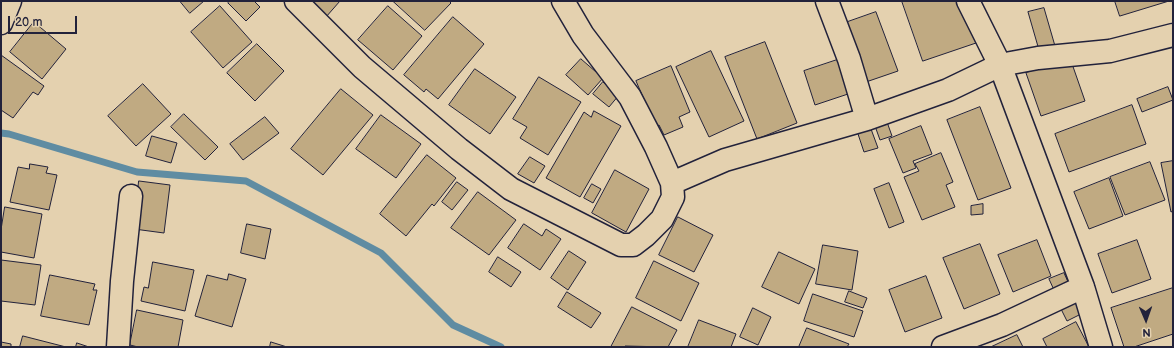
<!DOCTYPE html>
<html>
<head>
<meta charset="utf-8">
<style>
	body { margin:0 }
	#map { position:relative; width:1174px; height:348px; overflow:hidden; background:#e4d1af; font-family:"Balsamiq Sans",sans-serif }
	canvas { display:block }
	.frame { position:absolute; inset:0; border:2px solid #22223b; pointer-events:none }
	.north { position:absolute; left:1126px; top:300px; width:40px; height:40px; -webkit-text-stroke:3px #e4d1af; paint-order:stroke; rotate:178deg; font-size:11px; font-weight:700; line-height:16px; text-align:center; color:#22223b }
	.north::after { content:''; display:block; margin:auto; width:14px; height:18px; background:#22223b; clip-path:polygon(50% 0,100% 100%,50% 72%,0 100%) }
	.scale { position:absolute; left:8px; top:16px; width:69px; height:18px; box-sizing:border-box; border:2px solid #22223b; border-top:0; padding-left:5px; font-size:12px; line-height:14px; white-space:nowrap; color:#22223b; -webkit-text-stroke:3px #e4d1af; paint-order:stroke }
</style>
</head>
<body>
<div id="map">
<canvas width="1174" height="348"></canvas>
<div class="frame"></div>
<div class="north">N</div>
<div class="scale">20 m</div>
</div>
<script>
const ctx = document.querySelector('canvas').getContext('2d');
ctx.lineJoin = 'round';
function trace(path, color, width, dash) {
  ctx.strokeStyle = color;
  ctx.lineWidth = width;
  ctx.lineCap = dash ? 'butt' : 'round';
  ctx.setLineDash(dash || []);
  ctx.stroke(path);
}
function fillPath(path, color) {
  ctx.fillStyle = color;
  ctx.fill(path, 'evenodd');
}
const stream = new Path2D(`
	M 1,133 L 9,134 L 137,172 L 246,181 L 381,253 L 453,325 L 501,347`);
const building = new Path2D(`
	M 180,1 L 204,1 L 190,13 Z
	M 230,1 L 254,1 L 260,7 L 246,21 L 228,3 Z
	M 308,1 L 340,1 L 326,17 Z
	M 393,1 L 449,1 L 451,3 L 425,30 Z
	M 902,1 L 958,1 L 966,23 L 968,22 L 976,43 L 923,61 Z
	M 1115,1 L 1169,1 L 1120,16 Z
	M 220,6 L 252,42 L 223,68 L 191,32 Z
	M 388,6 L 422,36 L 393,70 L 358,40 Z
	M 1044,8 L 1055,46 L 1039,50 L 1028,12 Z
	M 876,12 L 898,71 L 863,83 L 842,24 Z
	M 453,17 L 484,44 L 438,99 L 426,89 L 424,92 L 404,75 Z
	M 34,22 L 66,49 L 42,79 L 10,52 Z
	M 765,42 L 797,123 L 757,139 L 725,57 Z
	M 257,44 L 284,71 L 255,101 L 227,73 Z
	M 711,51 L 744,121 L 709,137 L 676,67 Z
	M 1,55 L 44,86 L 38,95 L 33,92 L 13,118 L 1,110 Z
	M 1070,58 L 1085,101 L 1041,116 L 1026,73 Z
	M 581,59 L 603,78 L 588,95 L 566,75 Z
	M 840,59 L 851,93 L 815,105 L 804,71 Z
	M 671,66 L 690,112 L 679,117 L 683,127 L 664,135 L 659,125 L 656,127 L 636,81 Z
	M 475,69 L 516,97 L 490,134 L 449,105 Z
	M 539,77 L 581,102 L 548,155 L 520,138 L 527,127 L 513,119 Z
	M 603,82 L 619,95 L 609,107 L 593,94 Z
	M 143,84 L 171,114 L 136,146 L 108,116 Z
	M 1168,87 L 1173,100 L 1142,112 L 1137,99 Z
	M 341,89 L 373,115 L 323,175 L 291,149 Z
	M 1132,105 L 1146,144 L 1069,172 L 1055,134 Z
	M 980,107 L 1011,188 L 978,200 L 947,120 Z
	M 594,111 L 621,126 L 580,197 L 546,178 L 584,112 L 591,117 Z
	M 184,114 L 218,147 L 205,160 L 171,127 Z
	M 381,115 L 421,144 L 396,178 L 356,149 Z
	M 265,117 L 279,133 L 243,160 L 230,144 Z
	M 887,122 L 892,136 L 880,140 L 875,126 Z
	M 921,126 L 932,154 L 913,161 L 916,168 L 903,173 L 889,139 Z
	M 871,129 L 878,148 L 864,152 L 858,134 Z
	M 152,136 L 177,143 L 171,163 L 146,156 Z
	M 941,153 L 953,182 L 946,185 L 955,207 L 922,220 L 904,177 L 919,171 L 915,164 Z
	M 427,155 L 456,178 L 434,206 L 432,204 L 406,236 L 380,214 Z
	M 530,157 L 545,166 L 534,183 L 518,174 Z
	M 1173,161 L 1173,211 L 1171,212 L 1161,163 Z
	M 1150,162 L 1165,200 L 1125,215 L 1110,177 Z
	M 30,164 L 48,167 L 46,173 L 57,175 L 49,210 L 10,202 L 18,167 L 29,169 Z
	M 615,170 L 649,189 L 626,232 L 592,213 Z
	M 1109,178 L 1123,216 L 1089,229 L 1074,192 Z
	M 139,181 L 170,185 L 164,233 L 134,229 Z
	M 457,182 L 468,190 L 452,210 L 442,202 Z
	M 889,183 L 904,222 L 889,228 L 874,189 Z
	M 592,184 L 601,189 L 593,203 L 584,198 Z
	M 478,192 L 516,220 L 489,255 L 451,228 Z
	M 983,204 L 983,214 L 971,215 L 971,206 Z
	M 5,207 L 42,214 L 34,258 L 1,252 L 1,230 Z
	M 678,217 L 713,235 L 694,272 L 659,255 Z
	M 247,224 L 271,229 L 265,259 L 241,253 Z
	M 524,224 L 542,236 L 546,229 L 561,239 L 540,270 L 508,248 Z
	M 1037,240 L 1051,276 L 1013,292 L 998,255 Z
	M 1137,240 L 1151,279 L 1112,293 L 1098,254 Z
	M 980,244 L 1000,294 L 964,309 L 943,258 Z
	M 823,245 L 858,251 L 852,290 L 816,284 Z
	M 569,251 L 586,262 L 568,290 L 551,278 Z
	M 779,252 L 815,269 L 799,304 L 762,287 Z
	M 498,257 L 521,272 L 511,287 L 489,272 Z
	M 1,260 L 41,265 L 35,305 L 1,301 Z
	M 654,261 L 699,283 L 681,321 L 636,298 Z
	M 153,262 L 194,270 L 185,311 L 141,301 L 144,287 L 148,288 Z
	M 1064,273 L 1069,284 L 1054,290 L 1049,279 Z
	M 229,274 L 246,279 L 232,327 L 195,316 L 207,275 L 227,280 Z
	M 50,275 L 95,284 L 93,290 L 97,290 L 89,325 L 41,316 Z
	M 926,276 L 942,318 L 905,332 L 889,290 Z
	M 1173,288 L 1173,334 L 1134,347 L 1124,347 L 1111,308 Z
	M 849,291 L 867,298 L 863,308 L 845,302 Z
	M 567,292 L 601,313 L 591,328 L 558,307 Z
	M 813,294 L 863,311 L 854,337 L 804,321 Z
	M 1076,299 L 1083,313 L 1067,321 L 1060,307 Z
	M 632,307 L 677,330 L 668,347 L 625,346 L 625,347 L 611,347 Z
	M 753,308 L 771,317 L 758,345 L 740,337 Z
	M 137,310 L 183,320 L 178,347 L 138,347 L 130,345 Z
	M 699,320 L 736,334 L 731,347 L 688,347 Z
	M 1076,322 L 1089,347 L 1047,347 L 1043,339 Z
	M 807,328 L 849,344 L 847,347 L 799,347 Z
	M 1017,335 L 1023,347 L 991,347 Z
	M 23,336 L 66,347 L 20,347 Z
	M 1,342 L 11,344 L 11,347 L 1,347 Z
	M 271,342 L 287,347 L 270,347 Z
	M 77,343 L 89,347 L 76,347 Z`);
const minor = new Path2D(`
	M 296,1 L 362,67 L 459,149 L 511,189 L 621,245 L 633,245 L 646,235 L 662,219 L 673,197 L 672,183 L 656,147 L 630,97 L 583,35 L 563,1
	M 827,1 L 849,59 L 867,119
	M 968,1 L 1000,65 L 1083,287 L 1101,347
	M 1,23 L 10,1
	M 672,183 L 725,160 L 867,119 L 948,90 L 1000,65 L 1038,58 L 1110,51 L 1173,35
	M 118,347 L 122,281 L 131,196
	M 943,347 L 1002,325 L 1083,287`);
trace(stream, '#5f8ca2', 7);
fillPath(building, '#c0aa82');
trace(building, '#22223b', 1);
trace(minor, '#22223b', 25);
trace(minor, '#e4d1af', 22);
</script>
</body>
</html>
